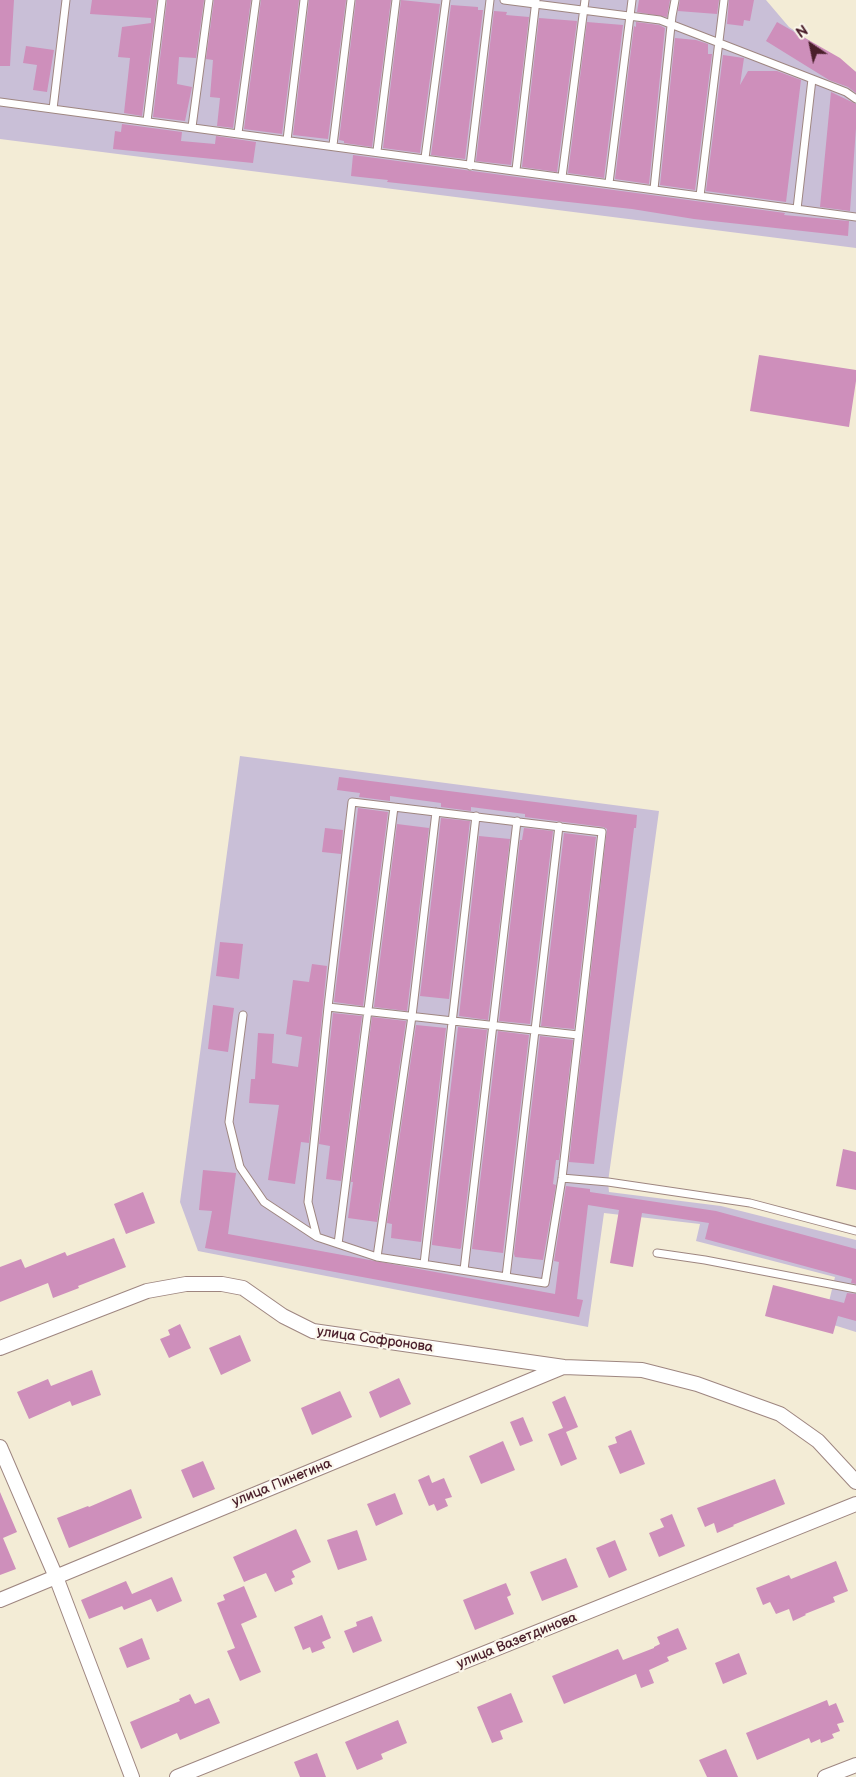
<!DOCTYPE html>
<html>
<head>
<meta charset="utf-8">
<style>
	body { margin:0 }
	#map { position:relative; width:856px; height:1777px; overflow:hidden; background:#f3ecd6; font-family:"Balsamiq Sans",sans-serif }
	canvas { display:block }
	.north { position:absolute; left:786px; top:20px; width:50px; height:50px; -webkit-text-stroke:4px #fbf7ec; paint-order:stroke; rotate:326deg; font-size:14px; font-weight:700; line-height:20px; text-align:center; color:#4a1f2b }
	.north::after { content:''; display:block; margin:auto; width:18px; height:22px; background:#4a1f2b; clip-path:polygon(50% 0,100% 100%,50% 72%,0 100%) }
</style>
</head>
<body>
<div id="map">
<canvas width="856" height="1777"></canvas>
<div class="north">N</div>
</div>
<script>
const ctx = document.querySelector('canvas').getContext('2d');
ctx.lineJoin = 'round';
function fillPath(path, color) {
  ctx.fillStyle = color;
  ctx.fill(path, 'evenodd');
}
function trace(path, color, width, dash) {
  ctx.strokeStyle = color;
  ctx.lineWidth = width;
  ctx.lineCap = dash ? 'butt' : 'round';
  ctx.setLineDash(dash || []);
  ctx.stroke(path);
}
function write(font, color, halo, rows, align = 'center') {
  ctx.font = font + ' "Balsamiq Sans",sans-serif';
  ctx.lineWidth = 4.5;
  ctx.setLineDash([]);
  ctx.textBaseline = 'middle';
  ctx.strokeStyle = halo;
  ctx.fillStyle = color;
  for (const [text, x, y, turn = 0] of rows) {
    ctx.save();
    ctx.translate(x, y);
    ctx.rotate((+turn || 0) * Math.PI / 180);
    ctx.textAlign = isNaN(turn) ? turn : align;
    if (halo) ctx.strokeText(text, 0, 0);
    ctx.fillText(text, 0, 0);
    ctx.restore();
  }
}
const industrial = new Path2D(`
	M 0,0 L 766,0 L 789,27 L 856,72 L 856,248 L 0,139 Z
	M 240,756 L 659,811 L 608,1182 L 609,1192 L 721,1206 L 856,1240 L 856,1332 L 824,1322 L 835,1277 L 696,1241 L 700,1224 L 604,1213 L 588,1327 L 198,1251 L 180,1202 Z`);
const building = new Path2D(`
	M 0,0 L 14,0 L 10,66 L 0,66 Z
	M 92,0 L 157,0 L 142,116 L 124,113 L 130,58 L 118,57 L 122,27 L 151,23 L 151,18 L 90,14 Z
	M 167,0 L 204,0 L 196,58 L 179,57 L 177,84 L 192,87 L 185,121 L 153,117 Z
	M 214,0 L 251,0 L 233,128 L 217,126 L 220,98 L 210,97 L 213,60 L 206,59 Z
	M 261,0 L 299,0 L 282,134 L 244,129 Z
	M 309,0 L 346,0 L 328,139 L 293,135 Z
	M 356,0 L 391,0 L 372,147 L 344,143 L 344,141 L 339,140 Z
	M 401,0 L 440,4 L 420,153 L 383,148 Z
	M 639,0 L 670,0 L 667,17 L 637,12 Z
	M 680,0 L 719,0 L 717,14 L 678,11 Z
	M 729,0 L 754,0 L 750,21 L 744,20 L 743,26 L 727,24 Z
	M 451,5 L 478,7 L 478,10 L 483,10 L 465,159 L 431,155 Z
	M 494,11 L 507,12 L 506,15 L 529,17 L 511,165 L 476,161 Z
	M 539,18 L 577,21 L 557,172 L 522,167 Z
	M 587,22 L 623,25 L 604,178 L 568,173 Z
	M 636,22 L 659,25 L 665,28 L 649,184 L 615,179 L 634,26 L 636,27 Z
	M 777,22 L 840,58 L 856,72 L 856,93 L 848,87 L 829,80 L 766,41 Z
	M 675,38 L 696,40 L 708,44 L 708,54 L 712,54 L 695,190 L 660,185 Z
	M 26,46 L 54,50 L 47,92 L 33,90 L 37,65 L 23,63 Z
	M 723,55 L 744,58 L 740,85 L 748,71 L 777,71 L 801,80 L 786,202 L 706,191 Z
	M 831,92 L 856,104 L 856,128 L 850,211 L 820,207 Z
	M 122,124 L 182,132 L 181,141 L 215,144 L 216,136 L 256,142 L 253,163 L 113,149 L 115,131 L 121,132 Z
	M 353,155 L 785,213 L 784,215 L 849,221 L 848,236 L 694,219 L 632,209 L 387,182 L 388,180 L 351,176 Z
	M 759,355 L 856,370 L 856,381 L 849,427 L 750,411 Z
	M 339,777 L 637,815 L 636,828 L 634,828 L 594,1164 L 569,1162 L 607,829 L 603,827 L 525,817 L 525,814 L 471,807 L 471,811 L 441,807 L 441,803 L 390,796 L 390,801 L 359,797 L 360,793 L 337,790 Z
	M 358,808 L 388,812 L 363,1006 L 334,1002 Z
	M 441,818 L 470,821 L 449,999 L 420,996 Z
	M 397,824 L 429,828 L 407,1011 L 374,1007 Z
	M 325,828 L 343,830 L 341,854 L 322,852 Z
	M 524,828 L 553,831 L 530,1024 L 499,1021 L 520,840 L 522,840 Z
	M 564,833 L 596,837 L 574,1029 L 541,1026 Z
	M 479,836 L 510,839 L 488,1020 L 459,1016 Z
	M 220,942 L 243,944 L 239,979 L 216,976 Z
	M 312,964 L 327,966 L 309,1143 L 301,1142 L 295,1184 L 268,1180 L 279,1105 L 249,1103 L 251,1079 L 255,1079 L 258,1033 L 274,1034 L 272,1063 L 298,1067 L 302,1037 L 286,1034 L 293,980 L 309,982 Z
	M 213,1005 L 234,1008 L 228,1052 L 208,1049 Z
	M 333,1013 L 362,1016 L 341,1181 L 326,1179 L 330,1146 L 319,1144 Z
	M 372,1017 L 406,1021 L 377,1222 L 348,1218 L 353,1182 L 351,1182 Z
	M 416,1025 L 446,1028 L 421,1242 L 391,1238 L 392,1224 L 387,1223 Z
	M 458,1027 L 487,1030 L 461,1248 L 460,1249 L 432,1245 L 432,1243 Z
	M 498,1031 L 529,1035 L 503,1253 L 472,1249 Z
	M 540,1036 L 573,1040 L 559,1160 L 556,1160 L 553,1184 L 556,1185 L 543,1260 L 515,1257 L 514,1254 Z
	M 843,1149 L 856,1152 L 856,1190 L 836,1186 Z
	M 203,1170 L 236,1173 L 228,1234 L 555,1294 L 559,1262 L 554,1261 L 566,1186 L 590,1189 L 590,1192 L 716,1211 L 856,1249 L 856,1284 L 851,1283 L 852,1279 L 705,1239 L 709,1223 L 642,1213 L 633,1267 L 610,1263 L 619,1210 L 588,1205 L 577,1299 L 583,1300 L 579,1317 L 205,1248 L 212,1211 L 199,1210 Z
	M 143,1192 L 155,1223 L 126,1234 L 114,1204 Z
	M 114,1238 L 126,1267 L 78,1286 L 79,1288 L 53,1298 L 48,1283 L 0,1302 L 0,1267 L 21,1259 L 25,1268 L 65,1252 L 67,1256 Z
	M 773,1285 L 844,1303 L 847,1293 L 856,1294 L 856,1321 L 838,1316 L 833,1334 L 765,1316 Z
	M 180,1324 L 191,1348 L 169,1358 L 160,1339 L 170,1335 L 168,1330 Z
	M 240,1335 L 251,1361 L 221,1375 L 209,1348 Z
	M 92,1370 L 101,1395 L 72,1406 L 70,1401 L 29,1419 L 17,1392 L 48,1379 L 51,1386 Z
	M 399,1378 L 411,1404 L 380,1418 L 369,1392 Z
	M 340,1391 L 352,1417 L 312,1435 L 301,1408 Z
	M 565,1396 L 578,1427 L 566,1432 L 577,1459 L 561,1466 L 548,1434 L 563,1428 L 552,1402 Z
	M 523,1417 L 533,1441 L 520,1446 L 510,1422 Z
	M 631,1430 L 645,1464 L 620,1474 L 608,1446 L 617,1443 L 615,1437 Z
	M 503,1441 L 515,1470 L 481,1484 L 469,1456 Z
	M 203,1461 L 215,1489 L 193,1498 L 181,1470 Z
	M 429,1475 L 432,1483 L 444,1478 L 452,1497 L 445,1499 L 448,1506 L 437,1511 L 434,1504 L 429,1506 L 418,1480 Z
	M 775,1479 L 785,1504 L 733,1525 L 734,1526 L 717,1533 L 714,1523 L 705,1527 L 697,1508 Z
	M 131,1489 L 142,1518 L 69,1548 L 57,1518 L 88,1506 L 89,1507 Z
	M 0,1492 L 17,1532 L 3,1538 L 16,1569 L 0,1575 Z
	M 395,1493 L 403,1514 L 376,1526 L 367,1504 Z
	M 672,1514 L 685,1546 L 659,1557 L 649,1533 L 664,1527 L 660,1519 Z
	M 296,1529 L 311,1562 L 292,1571 L 295,1577 L 291,1579 L 293,1584 L 275,1592 L 266,1573 L 244,1582 L 233,1557 Z
	M 357,1530 L 367,1560 L 338,1570 L 327,1540 Z
	M 615,1540 L 627,1570 L 609,1578 L 596,1548 Z
	M 566,1558 L 578,1587 L 542,1601 L 530,1572 Z
	M 836,1561 L 848,1591 L 833,1597 L 835,1602 L 805,1614 L 806,1615 L 793,1621 L 789,1609 L 776,1614 L 770,1602 L 763,1605 L 756,1588 L 789,1575 L 791,1579 Z
	M 172,1577 L 182,1601 L 157,1612 L 151,1599 L 124,1610 L 122,1606 L 89,1619 L 81,1600 L 126,1581 L 132,1594 Z
	M 506,1583 L 511,1595 L 507,1597 L 514,1614 L 475,1630 L 463,1600 Z
	M 244,1586 L 257,1617 L 241,1624 L 261,1672 L 240,1681 L 227,1651 L 235,1648 L 217,1603 L 225,1600 L 223,1595 Z
	M 322,1615 L 331,1638 L 322,1642 L 325,1648 L 312,1653 L 310,1647 L 303,1650 L 294,1627 Z
	M 372,1616 L 382,1641 L 353,1653 L 344,1631 L 357,1626 L 356,1622 Z
	M 678,1628 L 687,1649 L 667,1657 L 669,1661 L 649,1670 L 654,1683 L 641,1688 L 636,1674 L 564,1704 L 552,1676 L 618,1649 L 623,1660 L 654,1648 L 654,1647 L 660,1644 L 657,1637 Z
	M 142,1638 L 150,1659 L 127,1668 L 119,1648 Z
	M 739,1653 L 747,1674 L 723,1684 L 715,1663 Z
	M 511,1693 L 523,1722 L 500,1731 L 503,1739 L 492,1743 L 477,1707 Z
	M 190,1694 L 195,1704 L 209,1698 L 220,1723 L 180,1740 L 177,1733 L 141,1749 L 130,1722 L 180,1701 L 179,1699 Z
	M 827,1700 L 829,1706 L 836,1703 L 844,1722 L 837,1724 L 840,1731 L 832,1734 L 834,1738 L 821,1743 L 820,1739 L 811,1743 L 809,1738 L 757,1760 L 746,1733 Z
	M 398,1720 L 407,1743 L 381,1754 L 383,1759 L 357,1770 L 345,1742 Z
	M 726,1749 L 738,1777 L 707,1777 L 699,1760 Z
	M 317,1753 L 326,1777 L 300,1777 L 294,1762 Z`);
const lane = new Path2D(`
	M 504,0 L 660,20 L 846,92 L 856,99
	M 0,102 L 856,217
	M 53,109 L 66,0
	M 147,121 L 162,0
	M 192,127 L 209,0
	M 238,133 L 256,0
	M 287,140 L 304,0
	M 333,145 L 351,0
	M 377,151 L 396,0
	M 425,158 L 446,0
	M 470,166 L 490,0
	M 516,170 L 536,0
	M 562,177 L 585,0
	M 609,183 L 632,0
	M 654,189 L 672,16 L 675,0
	M 700,196 L 724,0
	M 797,209 L 812,79
	M 328,1007 L 578,1035
	M 243,1015 L 229,1122 L 240,1167 L 264,1202 L 317,1237 L 377,1257 L 545,1283 L 562,1178 L 602,832 L 352,802 L 328,1007 L 308,1202 L 317,1237
	M 562,1178 L 608,1182 L 750,1203 L 856,1231
	M 338,1244 L 394,807
	M 657,1253 L 705,1260 L 856,1289
	M 377,1257 L 412,1016 L 436,812
	M 424,1264 L 476,816
	M 464,1270 L 517,821
	M 506,1277 L 559,826`);
const street = new Path2D(`
	M 0,1348 L 147,1291 L 186,1284 L 222,1284 L 243,1288 L 283,1316 L 313,1331 L 564,1367 L 642,1370 L 697,1384 L 780,1414 L 818,1441 L 856,1482
	M 0,1447 L 56,1577 L 132,1777
	M 0,1600 L 563,1367
	M 177,1777 L 856,1504
	M 825,1777 L 856,1765`);
const streetNames = [
	["улица Софронова",375,1340,8],
	["улица Пинегина",282,1483,-22],
	["улица Вазетдинова",517,1641,-22]
];
fillPath(industrial, '#c9bfd7');
fillPath(building, '#ce8fbb');
trace(lane, '#9e8680', 9);
trace(street, '#9e8680', 16);
trace(lane, '#fff', 7);
trace(street, '#fff', 14);
write('14px', '#4a1f2b', '#fbf7ec', streetNames);
</script>
</body>
</html>
